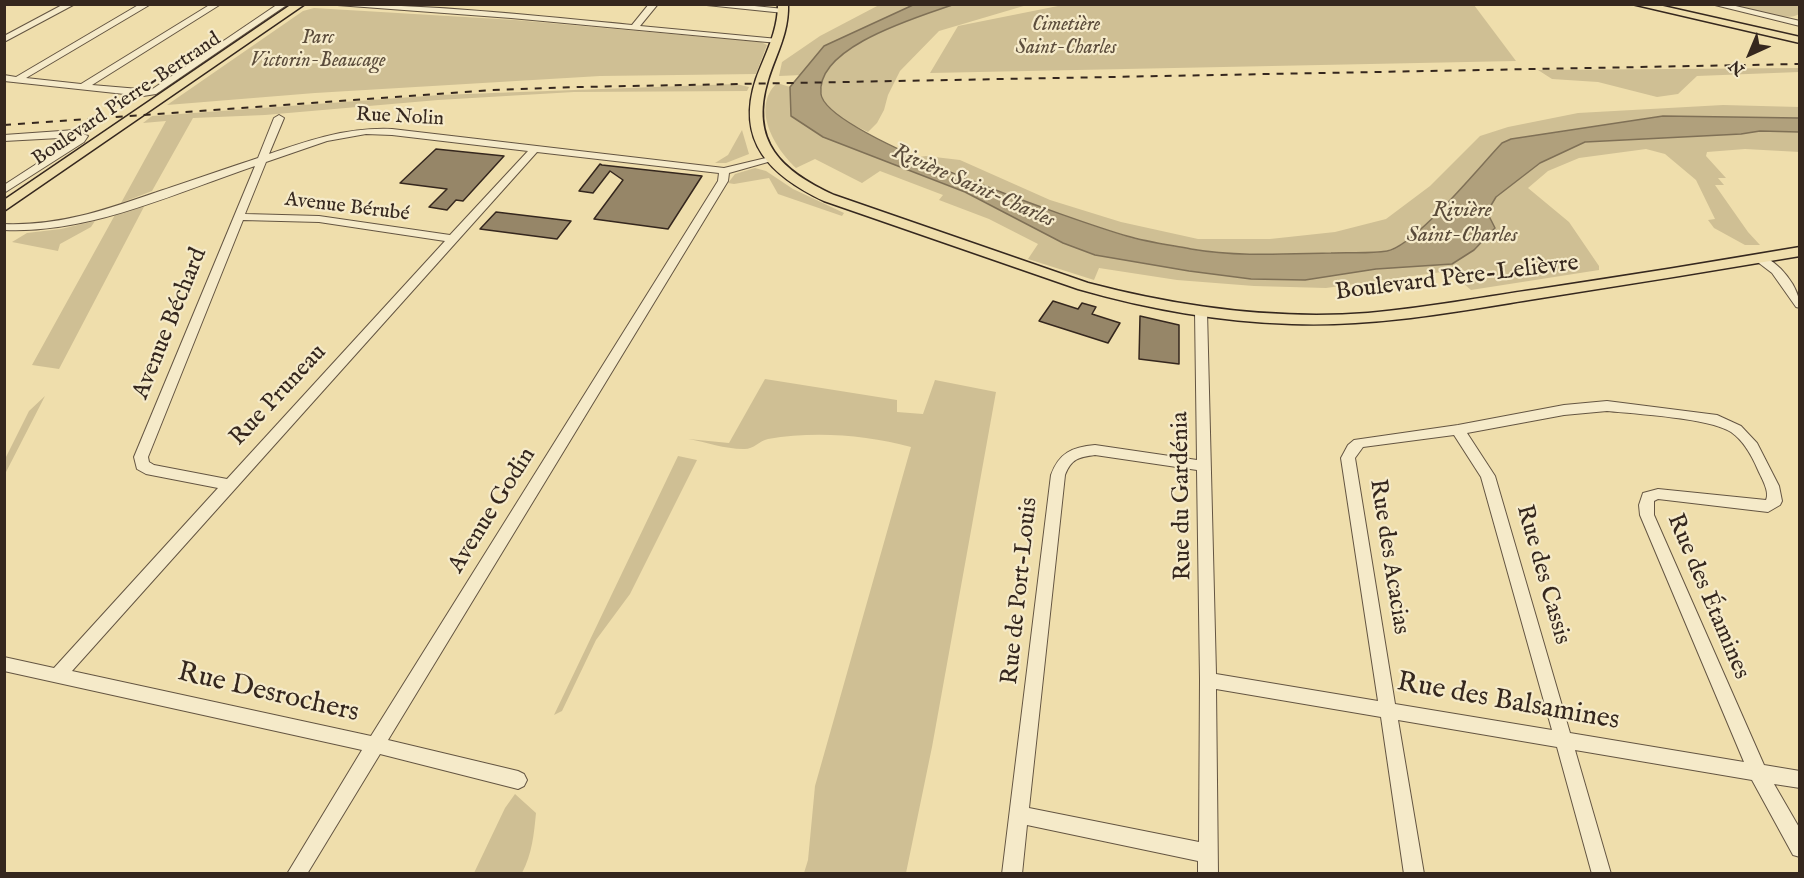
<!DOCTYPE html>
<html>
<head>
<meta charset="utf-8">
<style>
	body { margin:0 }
	#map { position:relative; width:1804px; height:878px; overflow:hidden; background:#efdeac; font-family:"IM FELL English",serif }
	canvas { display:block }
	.frame { position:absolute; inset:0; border:6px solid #35271e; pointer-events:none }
	.north { position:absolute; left:1720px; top:24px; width:60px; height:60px; -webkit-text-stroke:4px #f5eac9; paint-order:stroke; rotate:224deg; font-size:16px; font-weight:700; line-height:24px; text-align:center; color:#35271e }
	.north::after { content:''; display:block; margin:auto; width:21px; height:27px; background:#35271e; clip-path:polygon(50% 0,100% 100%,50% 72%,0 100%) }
</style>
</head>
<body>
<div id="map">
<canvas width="1804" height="878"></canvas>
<div class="frame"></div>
<div class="north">N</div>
</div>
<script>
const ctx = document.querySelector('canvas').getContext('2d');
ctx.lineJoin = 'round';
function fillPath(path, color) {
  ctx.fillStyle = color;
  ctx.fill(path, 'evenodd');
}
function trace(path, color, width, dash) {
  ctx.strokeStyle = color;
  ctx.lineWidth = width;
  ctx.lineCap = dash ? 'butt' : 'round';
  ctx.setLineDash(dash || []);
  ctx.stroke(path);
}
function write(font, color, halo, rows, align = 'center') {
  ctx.font = font + ' "IM FELL English",serif';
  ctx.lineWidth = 4.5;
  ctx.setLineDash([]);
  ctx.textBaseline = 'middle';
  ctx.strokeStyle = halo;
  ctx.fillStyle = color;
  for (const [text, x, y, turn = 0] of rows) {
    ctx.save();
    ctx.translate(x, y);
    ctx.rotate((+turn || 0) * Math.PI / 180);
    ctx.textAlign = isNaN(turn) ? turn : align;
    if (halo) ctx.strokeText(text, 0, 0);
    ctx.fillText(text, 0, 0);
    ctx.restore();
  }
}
const green = new Path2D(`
	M 1046,4 L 1474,5 L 1516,61 L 930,73 L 958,26 L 1058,6 Z
	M 879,5 L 913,5 L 824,46 L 802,75 L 779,76 L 782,62 L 820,36 Z
	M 952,5 L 1027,5 L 939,31 L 900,71 L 888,95 L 884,110 L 877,123 L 868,132 C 859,127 847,124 839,118 C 772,62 916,17 952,5 Z
	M 1726,5 L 1799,5 L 1799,14 C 1787,23 1742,8 1726,5 Z
	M 314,8 L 515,20 L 761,42 L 767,45 L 756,74 L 600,76 L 315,93 L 167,105 L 303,11 Z
	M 1800,68 L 1799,72 L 1697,76 L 1678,94 L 1657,97 L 1598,82 L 1552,79 L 1538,70 Z
	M 777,83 L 790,87 L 791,116 L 890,163 L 964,192 L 1063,243 L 1095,255 L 1189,271 L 1251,279 L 1305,280 L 1376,269 L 1487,212 L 1496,197 L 1540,163 L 1585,142 L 1741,134 L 1760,131 L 1799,132 L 1800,152 L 1745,149 L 1707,152 L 1706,156 L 1726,178 L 1718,178 L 1724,185 L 1715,185 L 1748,232 L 1760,245 L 1745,245 L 1714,228 L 1708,220 L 1715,219 L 1696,180 L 1665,154 L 1646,149 L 1579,158 L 1548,171 L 1528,188 L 1569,222 L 1599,266 L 1599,270 L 1471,290 L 1449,271 L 1326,288 L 1254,286 L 1177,280 L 1099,268 L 1094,280 L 1028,259 L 1038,244 L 989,219 L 939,200 L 943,195 L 880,171 L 862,183 L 815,159 L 796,168 C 774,147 751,108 777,83 Z
	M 736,84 L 749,87 L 747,91 L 574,92 L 438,100 L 265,115 L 193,118 L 152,191 L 121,203 L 166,121 L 143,123 L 152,116 L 440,95 Z
	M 1723,105 L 1799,107 L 1799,118 L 1663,116 L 1511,139 L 1502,143 C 1474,172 1427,233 1392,249 C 1380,254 1339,252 1324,253 C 1280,254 1237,256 1193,249 C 1097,235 1007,196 919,157 L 926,156 L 960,160 L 1050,200 L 1121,222 L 1198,239 L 1270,239 L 1335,232 L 1386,219 L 1430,186 L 1480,136 L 1508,127 L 1578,113 Z
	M 742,130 L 749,154 L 726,163 L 715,163 L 728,155 Z
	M 755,168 L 766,171 L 793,189 L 844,213 L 842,216 L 778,194 L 769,178 L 734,184 L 728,183 L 735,174 Z
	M 147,201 L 59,369 L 32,365 L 116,213 Z
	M 95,221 L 91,227 L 60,244 L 58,251 L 12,242 L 27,233 L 61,229 Z
	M 765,379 L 897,400 L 897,412 L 923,414 L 935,380 L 996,392 L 932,747 L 906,873 L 804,873 L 808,860 L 815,786 L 911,447 C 866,435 815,431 768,439 C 759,441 753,450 743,449 C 725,449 706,442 688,439 L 729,443 Z
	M 45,396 L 5,474 L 5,459 L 29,411 Z
	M 678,456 L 697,460 L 630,594 L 596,640 L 562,711 L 554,715 Z
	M 515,794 L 536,813 C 534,834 532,854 522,873 L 474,873 L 505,808 Z`);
const water = new Path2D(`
	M 913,5 L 952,5 C 918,17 815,47 821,94 C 826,135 1082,223 1127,236 C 1147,242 1170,245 1191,249 C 1237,257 1284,254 1331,253 C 1349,252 1369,254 1387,251 C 1415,246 1480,166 1502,143 L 1511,139 L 1663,116 L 1799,118 L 1799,132 L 1760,131 L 1741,134 L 1585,142 L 1540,163 L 1496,197 L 1487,212 L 1495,228 L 1474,250 L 1452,264 L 1376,269 L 1305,280 L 1251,279 L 1189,271 L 1095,255 L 1063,243 L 965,192 L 823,137 L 791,116 L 790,87 L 824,46 Z`);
const building = new Path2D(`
	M 436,149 L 504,156 L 463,201 L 456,200 L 447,210 L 429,207 L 447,189 L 400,183 Z
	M 600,164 L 602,165 L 702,176 L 668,229 L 594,219 L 623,180 L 610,171 L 593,193 L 579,191 Z
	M 496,212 L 571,221 L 557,239 L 480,229 Z
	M 1053,301 L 1078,309 L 1082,303 L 1096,307 L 1092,314 L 1120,323 L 1108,343 L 1039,321 Z
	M 1140,316 L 1179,325 L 1179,364 L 1139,359 Z`);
const minor = new Path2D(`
	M 64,4 L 75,4 L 4,42 L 4,36 Z
	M 140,4 L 151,4 L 26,78 L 81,84 L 211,4 L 221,4 L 92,85 L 151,90 L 278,4 L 288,4 L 156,94 L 143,96 L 4,81 L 4,75 L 16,77 Z
	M 324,4 C 427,4 529,15 632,25 L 649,4 L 658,4 L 640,26 L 778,39 L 782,41 L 778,43 L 511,18 Z
	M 697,4 L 735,4 L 784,9 L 788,11 L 784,13 Z
	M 1711,4 L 1727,4 L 1800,21 L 1800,26 Z
	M 279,115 L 284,118 L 269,154 C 310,140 348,127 392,129 L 724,168 L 770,157 L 775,160 L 729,173 L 728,181 L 388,740 L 518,771 L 524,774 L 527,780 L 524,786 L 518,789 L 380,754 L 307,874 L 287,874 L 362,750 L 4,671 L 4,657 L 54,668 L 218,488 L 146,474 L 137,469 L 134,457 L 255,166 C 175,193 90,234 4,230 L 4,224 C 60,226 105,210 157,192 C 191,181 224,169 258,158 L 274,118 ZM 366,134 L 392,135 L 528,151 L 450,235 L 319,216 L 245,214 L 266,162 L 327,141 ZM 537,152 L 719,173 L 718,181 L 371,736 L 72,671 ZM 243,220 L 319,222 L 445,241 L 227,479 L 154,465 L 149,462 L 148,457 Z
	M 75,130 L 88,136 L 84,142 L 4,193 L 4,185 L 78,137 L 4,141 L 4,135 Z
	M 1759,255 C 1779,261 1800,287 1800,308 L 1796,307 L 1772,273 L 1755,260 L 1755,256 Z
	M 1201,307 L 1207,311 L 1216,674 L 1378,701 L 1341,458 L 1348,445 L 1354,440 L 1458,425 L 1564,405 L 1607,401 L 1717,415 L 1741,426 L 1757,443 L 1779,486 L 1782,501 L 1780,505 L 1768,512 L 1658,499 L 1654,501 L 1654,515 L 1764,765 L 1800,771 L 1800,788 L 1774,784 L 1800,829 L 1800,857 L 1793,855 L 1752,780 L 1575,750 L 1611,874 L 1592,874 L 1557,747 L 1398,720 L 1424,874 L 1404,874 L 1381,717 L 1216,689 L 1218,874 L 1198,874 L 1198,861 L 1027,825 L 1022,874 L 1002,874 L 1051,475 C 1059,453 1072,447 1095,445 L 1197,460 L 1195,311 ZM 1607,411 C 1636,414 1709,418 1731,432 C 1744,441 1752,456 1758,470 C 1762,479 1770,492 1766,500 L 1658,489 L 1643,493 L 1639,505 L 1640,515 L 1744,762 L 1570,733 L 1495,476 L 1467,433 L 1564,415 ZM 1454,435 L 1481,477 L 1552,730 L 1395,704 L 1355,458 L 1363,447 ZM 1095,455 L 1197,470 L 1200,680 L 1199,842 L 1029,808 L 1065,475 C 1071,459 1079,457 1095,455 Z`);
const major = new Path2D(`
	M 292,4 L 305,4 L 4,211 L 4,200 Z
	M 778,4 L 788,4 C 789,33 776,54 768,80 C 749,142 782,171 834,195 L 1088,283 C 1179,307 1274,320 1368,313 C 1425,308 1482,297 1539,289 C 1626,276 1713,262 1800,247 L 1800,256 C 1712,271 1623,285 1535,299 C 1454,312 1374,327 1292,324 C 1219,322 1148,309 1078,289 L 824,201 C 771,176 735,142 756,79 C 765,54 778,32 778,4 Z
	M 1632,4 L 1654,4 L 1800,37 L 1800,43 Z`);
const rail = new Path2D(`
	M 4,125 L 492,90 L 578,87 L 1800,64`);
const farParknames = [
	["Cimetière",1066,26],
	["Saint-Charles",1066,49],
	["Parc",318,39],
	["Victorin-Beaucage",318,62]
];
const farStreetnames = [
	["Boulevard Pierre-Bertrand",127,100,-34],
	["Rue Nolin",400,118,3],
	["Avenue Bérubé",347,208,7]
];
const farWaternames = [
	["Rivière Saint-Charles",973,187,24],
	["Rivière",1462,211],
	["Saint-Charles",1462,236]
];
const streetNames = [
	["Boulevard Père-Lelièvre",1457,279,-7],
	["Avenue Béchard",171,324,-68],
	["Rue Pruneau",279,396,-47],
	["Rue du Gardénia",1183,496,-91],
	["Avenue Godin",493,511,-58],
	["Rue des Acacias",1388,557,81],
	["Rue des Cassis",1542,575,74],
	["Rue de Port-Louis",1021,591,-84],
	["Rue des Étamines",1707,597,67]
];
const nearStreetnames = [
	["Rue Desrochers",268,694,13],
	["Rue des Balsamines",1508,703,10]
];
fillPath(green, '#cfbf94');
fillPath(water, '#b0a07c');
trace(water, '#7f7056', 1.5);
fillPath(building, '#968668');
trace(building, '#35271e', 1.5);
trace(minor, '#645542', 2);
trace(major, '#35271e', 3);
fillPath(minor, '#f5eac9');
fillPath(major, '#efdeac');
trace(rail, '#35271e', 2, [7, 7]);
write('italic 20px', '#5c4d3c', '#f5eac9', farParknames);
write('20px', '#35271e', '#f5eac9', farStreetnames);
write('italic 22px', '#5a4b3a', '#f5eac9', farWaternames);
write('24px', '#35271e', '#f5eac9', streetNames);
write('28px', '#35271e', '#f5eac9', nearStreetnames);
</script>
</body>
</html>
